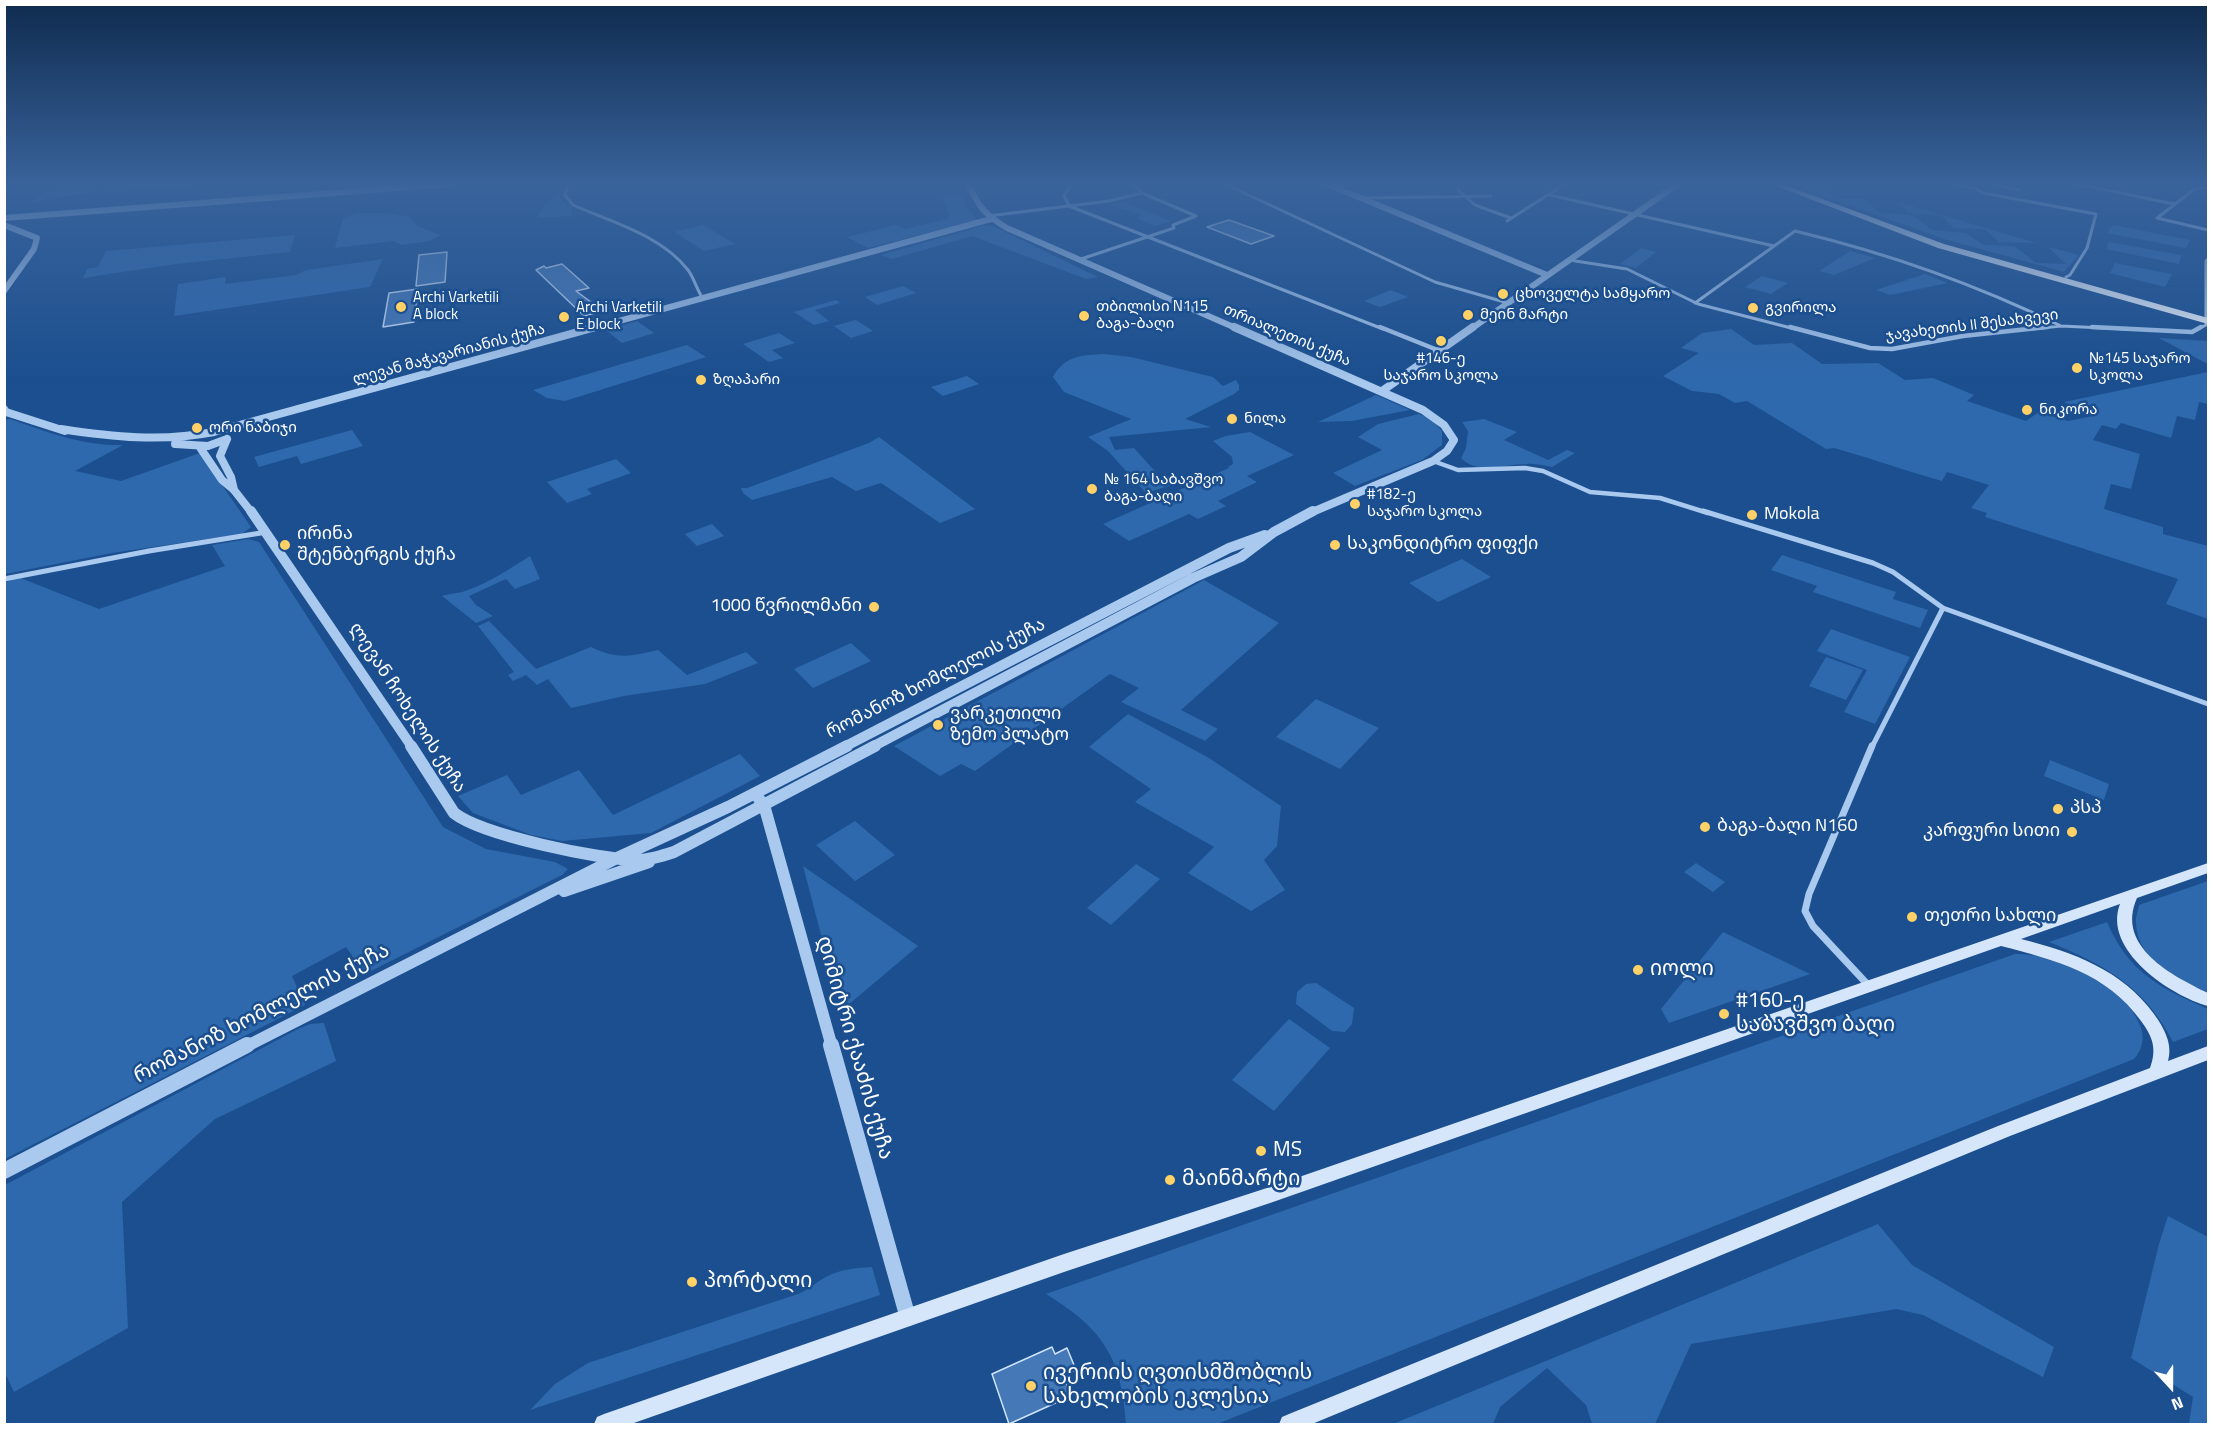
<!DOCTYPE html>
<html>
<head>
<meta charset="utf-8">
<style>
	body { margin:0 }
	#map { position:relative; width:2213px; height:1429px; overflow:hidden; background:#1b4f8f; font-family:"Titillium Web",sans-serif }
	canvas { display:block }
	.frame { position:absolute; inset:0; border:6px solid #fff; pointer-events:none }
	.north { position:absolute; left:2141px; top:1357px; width:60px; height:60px; -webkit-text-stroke:4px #1b4f8f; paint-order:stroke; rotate:159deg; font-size:16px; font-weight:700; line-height:24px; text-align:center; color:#fff }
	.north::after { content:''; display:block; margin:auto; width:21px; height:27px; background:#fff; clip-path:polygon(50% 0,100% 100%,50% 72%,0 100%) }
</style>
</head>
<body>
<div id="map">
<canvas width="2213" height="1429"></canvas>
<div class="frame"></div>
<div class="north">N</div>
</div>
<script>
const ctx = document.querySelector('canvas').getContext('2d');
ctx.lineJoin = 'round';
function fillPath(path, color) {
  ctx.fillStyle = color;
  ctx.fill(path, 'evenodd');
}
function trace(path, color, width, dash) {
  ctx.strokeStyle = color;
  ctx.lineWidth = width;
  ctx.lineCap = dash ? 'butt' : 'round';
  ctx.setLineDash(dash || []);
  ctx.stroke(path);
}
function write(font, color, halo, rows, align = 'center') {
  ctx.font = font + ' "Titillium Web","Noto Sans Georgian",sans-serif';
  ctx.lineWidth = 5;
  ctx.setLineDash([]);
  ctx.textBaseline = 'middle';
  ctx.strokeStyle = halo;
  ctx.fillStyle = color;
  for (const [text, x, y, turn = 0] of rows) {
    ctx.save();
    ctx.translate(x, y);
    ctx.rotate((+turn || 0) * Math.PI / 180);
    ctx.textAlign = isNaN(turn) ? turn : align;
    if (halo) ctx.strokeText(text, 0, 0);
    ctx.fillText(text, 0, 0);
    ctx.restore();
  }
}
const green = new Path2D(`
	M 136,184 L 210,184 L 103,191 L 110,186 Z
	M 1808,184 L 1820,185 L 1835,198 L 1864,199 L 1880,213 L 1912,215 L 1932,230 L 1966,233 L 1983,245 L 2014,246 L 2036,263 L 2066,264 L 2048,247 L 2079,255 L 2064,272 L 2061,271 L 1944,239 L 1804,189 L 1811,187 Z
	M 92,188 L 87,193 L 29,203 L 44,192 Z
	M 558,194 L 563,202 L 572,207 L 571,216 L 537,218 L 546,203 Z
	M 963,195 L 965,204 L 977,220 L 868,248 L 847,237 L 896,225 L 905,229 L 948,219 L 949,214 L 942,197 Z
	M 1121,201 L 1171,221 L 1155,226 L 1136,218 L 1143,215 L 1108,205 Z
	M 1898,202 L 2036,243 L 1999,242 L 1985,229 L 1954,228 L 1941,215 L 1908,213 Z
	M 357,213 L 388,213 L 410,217 L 417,226 L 440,235 L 430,241 L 401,245 L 394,241 L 335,248 L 343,218 Z
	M 703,225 L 735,244 L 704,251 L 674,232 Z
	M 2113,225 L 2190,240 L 2186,248 L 2107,233 Z
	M 982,226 L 993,226 L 1098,277 L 1086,279 L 972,236 L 892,259 L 881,255 Z
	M 295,235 L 290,252 L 176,264 L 83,278 L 87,269 L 98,267 L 106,251 Z
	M 2109,242 L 2181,255 L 2179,264 L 2106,249 Z
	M 1641,248 L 1656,252 L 1636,268 L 1620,264 Z
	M 1850,251 L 1875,258 L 1834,275 L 1819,271 Z
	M 383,259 L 370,287 L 174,316 L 178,284 L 226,277 L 225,284 L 296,275 L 306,270 Z
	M 2115,263 L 2172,274 L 2165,287 L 2110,273 Z
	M 1925,274 L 1948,283 L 1890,295 L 1876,290 Z
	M 1762,276 L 1788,283 L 1771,294 L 1745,287 Z
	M 903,286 L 916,293 L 877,305 L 865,297 Z
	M 1391,290 L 1408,297 L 1380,307 L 1364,301 Z
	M 836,300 L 840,303 L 815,310 L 829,321 L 814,325 L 794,312 Z
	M 856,320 L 873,331 L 851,338 L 834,326 Z
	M 637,321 L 654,333 L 622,343 L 606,330 Z
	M 1731,329 L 1754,345 L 1792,343 L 1822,364 L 1878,363 L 1905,380 L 1933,378 L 1974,395 L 1967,401 L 2026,421 L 2039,412 L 2068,421 L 2093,416 L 2064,402 L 2208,372 L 2208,404 L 2199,402 L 2195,420 L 2177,416 L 2171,438 L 2121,423 L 2116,429 L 2102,425 L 2093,440 L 2140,454 L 2131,489 L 2111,484 L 2104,509 L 2163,527 L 2163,534 L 2208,546 L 2208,619 L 2166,604 L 2178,579 L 1985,517 L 1987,513 L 1971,508 L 1989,485 L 1947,472 L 1942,481 C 1905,471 1871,458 1834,448 L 1826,449 L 1747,401 L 1735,403 L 1719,394 L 1692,391 L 1663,376 L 1699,353 L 1681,348 L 1702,333 Z
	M 779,333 L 795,343 L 772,350 L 783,358 L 769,362 L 743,344 Z
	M 2159,338 L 2208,341 L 2208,364 L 2204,362 Z
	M 687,345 L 706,357 L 565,401 L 547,398 L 533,390 Z
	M 1104,354 L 1131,357 L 1213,377 L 1223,386 L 1236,380 L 1239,385 L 1239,390 L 1234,394 L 1185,419 L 1211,427 L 1109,437 L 1115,450 L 1134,448 L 1163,480 L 1172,485 L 1146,493 L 1108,451 L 1088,437 L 1131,419 L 1064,392 L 1053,377 C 1064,356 1082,355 1104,354 Z
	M 967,376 L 979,384 L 943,396 L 931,387 Z
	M 1376,395 L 1410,410 L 1352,421 L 1318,422 Z
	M 1419,414 L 1431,419 L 1442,431 L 1442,445 L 1422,460 L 1355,486 L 1333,473 L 1382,450 L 1358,437 L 1378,424 Z
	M 10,419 C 47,432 82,446 123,445 L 75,471 L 121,481 L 200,453 L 251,527 L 242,534 L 112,553 L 5,574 L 4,420 Z
	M 1484,419 L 1517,432 L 1504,440 L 1548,460 L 1567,450 L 1575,453 L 1552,467 C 1544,466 1535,463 1527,464 C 1507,464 1476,475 1461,458 L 1466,448 L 1468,431 L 1462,422 Z
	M 352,430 L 363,446 L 301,464 L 297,456 L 259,467 L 254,457 Z
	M 1250,432 L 1294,455 L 1247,476 L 1257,482 L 1218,501 L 1226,506 L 1198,519 L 1189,514 L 1129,541 L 1103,524 L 1229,468 L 1228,467 L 1233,464 L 1232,457 L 1213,441 L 1226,436 Z
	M 879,437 L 975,509 L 940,523 L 881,483 L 856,491 L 832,477 L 752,500 L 743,493 L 741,488 L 747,488 L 869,443 Z
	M 616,459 L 631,473 L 587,489 L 592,494 L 567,503 L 547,482 Z
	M 712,524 L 724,536 L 697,546 L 685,534 Z
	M 248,539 L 259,542 L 443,827 L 486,849 L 555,862 L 568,869 L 562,875 L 365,974 L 346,947 L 292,976 L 305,1005 L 5,1159 L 5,582 L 18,577 L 99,609 L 225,566 L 212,545 Z
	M 1782,555 L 1896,592 L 1893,599 L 1928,610 L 1920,628 L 1813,592 L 1817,586 L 1771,570 Z
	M 530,556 L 540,579 L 515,589 L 506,579 L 469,596 L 476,605 L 493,616 L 476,623 L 442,596 C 450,593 457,594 465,591 C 489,583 509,569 530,556 Z
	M 1462,559 L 1491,577 L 1438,602 L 1409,583 Z
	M 1204,580 L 1279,623 L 1181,710 L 1218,729 L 1205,741 L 1121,702 L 1139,688 L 1110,674 L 975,771 L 961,764 L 940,776 L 894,746 Z
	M 489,621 L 536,669 L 591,647 C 618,660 630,656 658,650 L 687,675 L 746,652 L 758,663 L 705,684 L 624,696 L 571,708 L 548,679 L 537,685 L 526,675 L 513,681 L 508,675 L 514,672 L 478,626 Z
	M 1831,629 L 1910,657 L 1875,724 L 1844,712 L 1867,670 L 1817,651 Z
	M 851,643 L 871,661 L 813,688 L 794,669 Z
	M 1826,657 L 1863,670 L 1846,700 L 1809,686 Z
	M 1316,699 L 1379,728 L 1340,769 L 1276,737 Z
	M 1128,714 L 1209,758 L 1281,806 L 1277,846 L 1264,860 L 1285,890 L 1251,911 L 1188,873 L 1214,847 L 1135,802 L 1151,789 L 1089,747 Z
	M 740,754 L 760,776 L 651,833 L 562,841 L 531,835 L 473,813 L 458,796 L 507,775 L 521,795 L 579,770 L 613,815 Z
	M 2050,760 L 2109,784 L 2104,800 L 2044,776 Z
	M 855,821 L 895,855 L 855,881 L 816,845 Z
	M 1696,863 L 1725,882 L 1713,892 L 1684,872 Z
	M 1136,864 L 1160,879 L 1111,925 L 1087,908 Z
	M 803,866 L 918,946 L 841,1011 Z
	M 2208,881 L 2208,992 C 2178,982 2138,961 2136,924 C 2135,919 2138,911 2139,905 Z
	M 2107,922 C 2129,973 2160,988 2208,1009 L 2208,1029 L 2173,1042 C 2144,986 2105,965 2049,942 Z
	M 1723,932 L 1810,974 L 1669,1023 L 1661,1009 Z
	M 2015,954 C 2060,954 2122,981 2140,1025 C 2145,1038 2143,1048 2134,1059 L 1217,1424 L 1126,1424 C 1122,1358 1103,1329 1046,1294 Z
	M 1316,983 L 1354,1008 L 1352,1024 L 1345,1032 L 1332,1031 L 1296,1004 L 1297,992 L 1306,984 Z
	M 1289,1019 L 1330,1048 L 1274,1111 L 1232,1080 Z
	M 324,1023 L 336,1061 L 215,1119 L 122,1202 L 128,1328 L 14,1392 L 5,1373 L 5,1185 L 298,1029 L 310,1024 Z
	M 2168,1216 L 2208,1237 L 2208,1424 L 2189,1424 L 2193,1397 L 2131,1358 L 2159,1244 Z
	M 1878,1224 L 1912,1265 L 2054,1347 L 2043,1377 L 1923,1315 L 1896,1309 L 1691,1344 L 1655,1424 L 1592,1424 L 1586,1405 L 1547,1368 L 1500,1407 L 1493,1424 L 1393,1424 Z
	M 872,1267 L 880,1295 L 530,1410 L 555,1384 L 588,1363 L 798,1294 C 809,1290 816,1282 826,1277 C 841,1269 856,1268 872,1267 Z`);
const building = new Path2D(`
	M 1229,220 L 1274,236 L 1251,244 L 1207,227 Z
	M 447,252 L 445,282 L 416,286 L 419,255 Z
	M 562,264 L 589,288 L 576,291 L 603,311 L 584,316 L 536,270 L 544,266 L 546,268 Z
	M 418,289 L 414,322 L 383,327 L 389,293 Z
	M 1052,1347 L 1055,1354 L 1067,1348 L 1076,1370 L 1063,1376 L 1071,1396 L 1009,1424 L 992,1374 Z`);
const minorFar3 = new Path2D(`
	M 568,184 L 565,195 L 573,205 C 611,222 661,235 688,270 C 694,278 697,290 703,299
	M 1071,184 L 1064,196 L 1069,206 L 1383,329
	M 1225,184 L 1435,282 L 1508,303
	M 1459,184 L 1458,190 L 1475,205 L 1511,218
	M 1953,184 L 1975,188 L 1983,193 L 2096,214 L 2087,248 L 2070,275 L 2066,277
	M 1993,184 L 2019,190
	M 2078,184 L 2174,204
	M 1335,188 L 1349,184
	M 2208,188 L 2196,188 L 2157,218 L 2208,230
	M 1550,195 L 1774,246
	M 1360,198 L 1491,196
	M 988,216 L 1109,201 L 1142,193
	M 1507,221 L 1565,184
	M 1078,260 L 1174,228 L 1173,225 L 1196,216 L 1142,193 L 1133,184
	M 1569,260 L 1627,269 L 1698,304 L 1795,329
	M 1695,303 L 1795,231 C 1887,253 1975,284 2061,326
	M 2032,329 L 2061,326 L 2125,329
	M 2198,329 L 2206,325 L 2206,261 L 2208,259`);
const minorFar2 = new Path2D(`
	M 1380,327 L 1440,351
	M 1790,327 L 1870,348 L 1892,349 L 1963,336 L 2047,327
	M 2092,327 L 2192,332 L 2201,327
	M 1433,461 L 1458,470 L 1525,468 L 1543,471 L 1590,492 L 1660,498 L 1708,513`);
const minorFar1 = new Path2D(`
	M 1703,511 L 1873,563 L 1893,572 L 1943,608 L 2208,704
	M 4,579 L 149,551 L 267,532
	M 1872,747 L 1943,608`);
const minor = new Path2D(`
	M 1869,986 L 1813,926 L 1805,911 L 1809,894 L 1872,746`);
const tertiaryFar4 = new Path2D(`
	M 968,184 C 979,207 985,215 1007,228 L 1238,329
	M 1327,184 L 1547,275
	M 4,218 L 451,184
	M 4,225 L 37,238 L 34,249 L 4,291
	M 590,329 L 991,219
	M 1471,329 L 1678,184`);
const tertiaryFar3 = new Path2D(`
	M 1234,327 L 1423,410 L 1444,425 L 1454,440 L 1447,451 L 1433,461 L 1310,513
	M 1382,391 L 1473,327
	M 4,409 L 6,412 L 65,431
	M 61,429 C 113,437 162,442 214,432 L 596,327
	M 227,439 L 220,456 L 231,477 L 234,490
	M 175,444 L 208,446 L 227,439
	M 199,446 L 222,480 L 234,490 L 252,513`);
const tertiaryFar2 = new Path2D(`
	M 251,511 L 412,747
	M 844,747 L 1229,548 L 1265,535
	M 872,747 L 1193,578 L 1241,557 L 1274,532 L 1313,511`);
const tertiaryFar1 = new Path2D(`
	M 411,746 L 454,813 C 482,835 600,860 638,860 C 650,860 662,856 674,852 L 875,746
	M 759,799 L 764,805 L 832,1047
	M 564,891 L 649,862
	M 245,1047 L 615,859 L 728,807 L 847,746`);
const tertiary = new Path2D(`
	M 831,1045 L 908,1318
	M 4,1171 L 247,1045`);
const secondary = new Path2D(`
	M 2208,863 L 2208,873 L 2137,898 C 2115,947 2173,976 2208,993 L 2208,1006 C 2171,996 2102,950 2120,904 L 2021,939 C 2073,952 2122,970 2154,1014 C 2164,1028 2173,1044 2168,1061 L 2208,1046 L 2208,1060 L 2010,1136 L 1312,1424 L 1279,1424 L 1282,1417 L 1289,1414 L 1998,1126 L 2150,1068 C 2157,1049 2153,1037 2141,1021 C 2107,973 2055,960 2001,946 L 1273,1202 L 1064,1272 L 631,1424 L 594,1424 L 597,1417 L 604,1414 L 1064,1254 L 1273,1186 Z`);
const primary = new Path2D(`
	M 1771,184 L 1782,184 L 1944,244 L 2208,318 L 2208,324 L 1938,248 Z`);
const markers = [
	[1503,294,6,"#ffd166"],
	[401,307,6,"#ffd166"],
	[1753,308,6,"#ffd166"],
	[1468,315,6,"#ffd166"],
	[1084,316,6,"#ffd166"],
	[564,317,6,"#ffd166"],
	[1441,341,6,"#ffd166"],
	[2077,368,6,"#ffd166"],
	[701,380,6,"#ffd166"],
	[2027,410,6,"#ffd166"],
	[1232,419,6,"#ffd166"],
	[197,428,6,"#ffd166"],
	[1092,489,6,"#ffd166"],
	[1355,504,6,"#ffd166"],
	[1752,515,6,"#ffd166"],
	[285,545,6,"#ffd166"],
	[1335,545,6,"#ffd166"],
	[874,607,6,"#ffd166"],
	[938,725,6,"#ffd166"],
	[2058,809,6,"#ffd166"],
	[1705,827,6,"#ffd166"],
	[2072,832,6,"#ffd166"],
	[1912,917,6,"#ffd166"],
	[1638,970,6,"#ffd166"],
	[1724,1014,6,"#ffd166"],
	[1261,1151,6,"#ffd166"],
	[1170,1180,6,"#ffd166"],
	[692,1282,6,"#ffd166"],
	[1031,1386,6,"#ffd166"]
];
const farPoinames = [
	["ცხოველტა სამყარო",1515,294],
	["Archi Varketili",413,298],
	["A block",413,315],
	["თბილისი N115",1096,307],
	["ბაგა-ბაღი",1096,324],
	["Archi Varketili",576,308],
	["E block",576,325],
	["გვირილა",1765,308],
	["მეინ მარტი",1480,315],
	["#146-ე",1441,359,"center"],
	["საჯარო სკოლა",1441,376,"center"],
	["№145 საჯარო",2089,359],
	["სკოლა",2089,376],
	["ზღაპარი",713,380],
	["ნიკორა",2039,410],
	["ნილა",1244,419],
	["ორი ნაბიჯი",209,428],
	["№ 164 საბავშვო",1104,480],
	["ბაგა-ბაღი",1104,497],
	["#182-ე",1367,495],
	["საჯარო სკოლა",1367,512]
];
const farStreetnames = [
	["ჯავახეთის II შესახვევი",1972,326,-7],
	["თრიალეთის ქუჩა",1287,336,23],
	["ლევან მაჭავარიანის ქუჩა",449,355,-15]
];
const poiNames = [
	["Mokola",1764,515],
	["ირინა",297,535],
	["შტენბერგის ქუჩა",297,556],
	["საკონდიტრო ფიფქი",1347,545],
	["1000 წვრილმანი",862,607,"right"],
	["ვარკეთილი",950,715],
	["ზემო პლატო",950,736],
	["პსპ",2070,809],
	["ბაგა-ბაღი N160",1717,827],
	["კარფური სითი",2060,832,"right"],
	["თეთრი სახლი",1924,917]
];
const streetNames = [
	["რომანოზ ხომლელის ქუჩა",936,679,-27],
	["ლევან ჩოხელის ქუჩა",407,708,57]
];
const nearPoinames = [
	["იოლი",1650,970],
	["#160-ე",1736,1002],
	["საბავშვო ბაღი",1736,1026],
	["MS",1273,1151],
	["მაინმარტი",1182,1180],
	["პორტალი",704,1282],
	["ივერიის ღვთისმშობლის",1043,1374],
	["სახელობის ეკლესია",1043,1398]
];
const nearStreetnames = [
	["რომანოზ ხომლელის ქუჩა",262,1014,-27],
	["დიმიტრი ქააძის ქუჩა",854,1048,74]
];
fillPath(green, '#2e69ad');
fillPath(building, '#4478b7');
trace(building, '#cfe3fa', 1.5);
trace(minorFar3, '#a9c9ee', 3);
trace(minorFar2, '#a9c9ee', 4.5);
trace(minorFar1, '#a9c9ee', 5);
trace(minor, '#a9c9ee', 7);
trace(tertiaryFar4, '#a9c9ee', 6);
trace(tertiaryFar3, '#a9c9ee', 8);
trace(tertiaryFar2, '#a9c9ee', 10);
trace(tertiaryFar1, '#a9c9ee', 12);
trace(tertiary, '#a9c9ee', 16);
fillPath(secondary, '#d6e6fa');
fillPath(primary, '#f0f6ff');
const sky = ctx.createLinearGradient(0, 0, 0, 384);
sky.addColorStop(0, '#0f2b4f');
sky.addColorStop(0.48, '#39639b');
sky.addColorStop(1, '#39639b00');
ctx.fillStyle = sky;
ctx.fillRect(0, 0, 2213, 384);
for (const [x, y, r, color] of markers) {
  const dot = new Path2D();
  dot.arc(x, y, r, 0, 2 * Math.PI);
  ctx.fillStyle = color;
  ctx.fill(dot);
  trace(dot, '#1b4f8f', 2);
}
write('15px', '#fff', '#1b4f8f', farPoinames, 'left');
write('15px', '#fff', '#1b4f8f', farStreetnames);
write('18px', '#fff', '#1b4f8f', poiNames, 'left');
write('18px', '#fff', '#1b4f8f', streetNames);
write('21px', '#fff', '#1b4f8f', nearPoinames, 'left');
write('21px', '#fff', '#1b4f8f', nearStreetnames);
</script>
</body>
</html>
